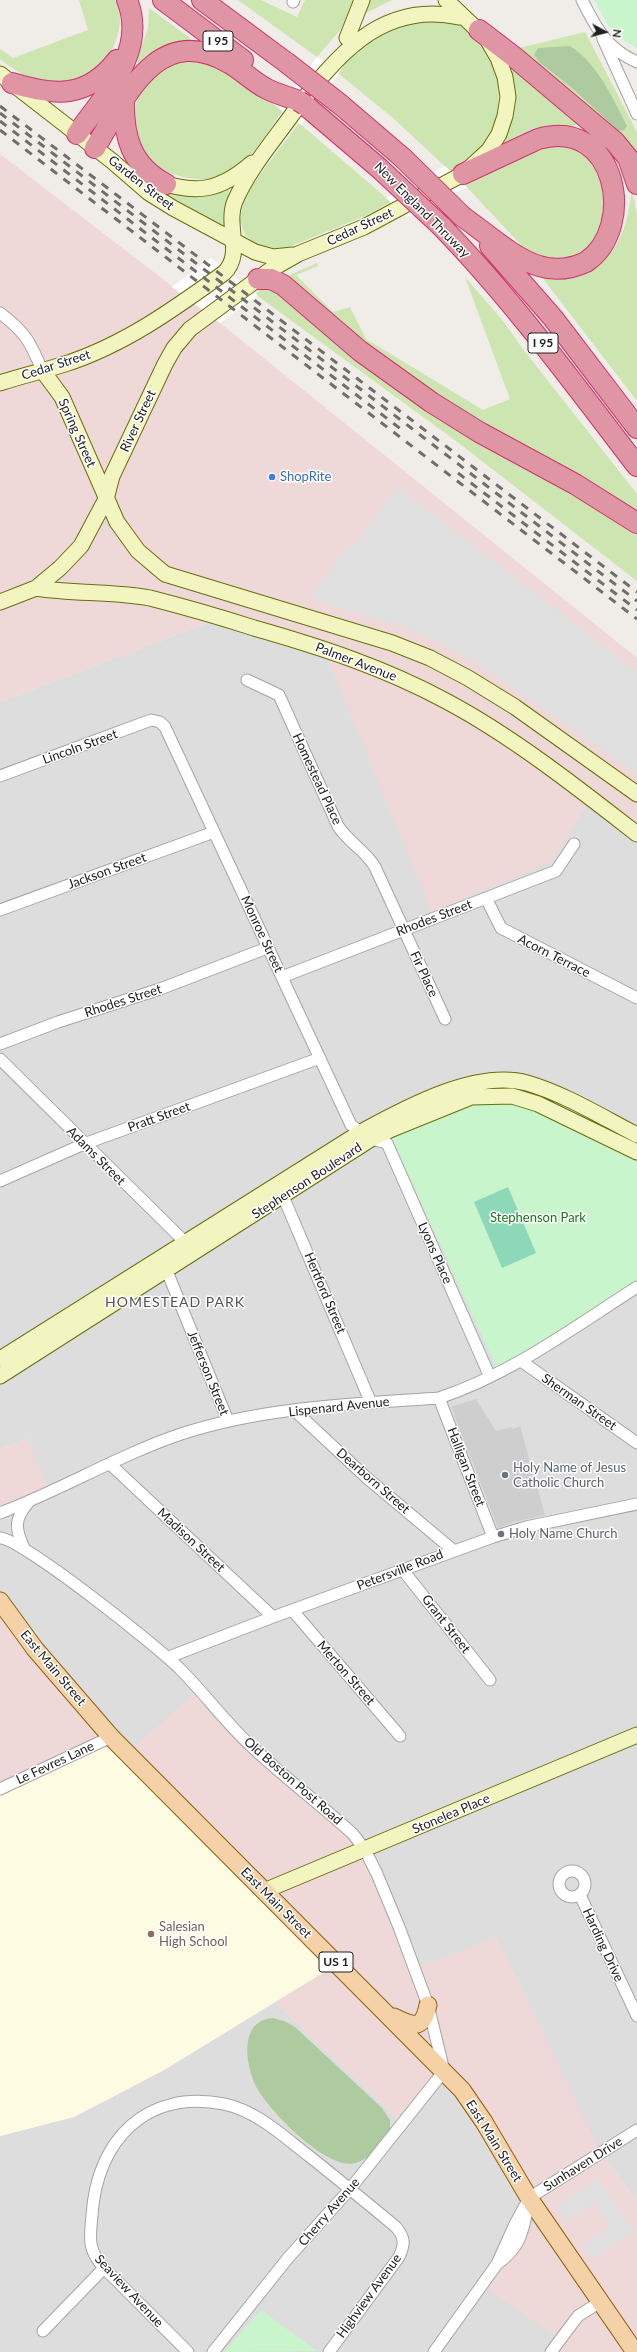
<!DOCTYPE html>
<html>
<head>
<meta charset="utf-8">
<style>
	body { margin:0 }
	#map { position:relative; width:637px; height:2352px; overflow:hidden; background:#f0ece7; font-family:Lato,sans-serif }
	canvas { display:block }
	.north { position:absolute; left:585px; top:12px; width:40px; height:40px; -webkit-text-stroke:3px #fff; paint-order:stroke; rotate:97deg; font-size:11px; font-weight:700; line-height:16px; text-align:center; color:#202020 }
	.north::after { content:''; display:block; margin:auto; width:14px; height:18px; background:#202020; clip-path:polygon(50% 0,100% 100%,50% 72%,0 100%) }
</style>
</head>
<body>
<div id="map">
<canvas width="637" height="2352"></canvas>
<div class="north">N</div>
</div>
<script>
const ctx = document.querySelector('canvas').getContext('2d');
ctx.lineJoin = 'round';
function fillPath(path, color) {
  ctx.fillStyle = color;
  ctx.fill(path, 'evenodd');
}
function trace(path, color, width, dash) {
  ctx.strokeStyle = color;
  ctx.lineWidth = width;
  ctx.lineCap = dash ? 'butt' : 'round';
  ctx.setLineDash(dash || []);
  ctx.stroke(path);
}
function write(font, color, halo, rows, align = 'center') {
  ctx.font = font + ' Lato,sans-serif';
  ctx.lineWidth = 3;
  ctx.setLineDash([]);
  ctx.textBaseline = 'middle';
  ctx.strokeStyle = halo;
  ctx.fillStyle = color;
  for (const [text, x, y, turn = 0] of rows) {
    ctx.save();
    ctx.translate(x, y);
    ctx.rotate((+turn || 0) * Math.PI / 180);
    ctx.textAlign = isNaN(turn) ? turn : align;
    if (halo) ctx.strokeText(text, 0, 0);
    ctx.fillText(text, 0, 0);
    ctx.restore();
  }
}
const residential = new Path2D(`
	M 215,620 L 327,657 L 589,802 L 637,837 L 637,2200 L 602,2155 L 412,1970 L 125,1755 L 0,1603 L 0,1510 L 27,1439 L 0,1449 L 0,702 Z
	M 275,2002 L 400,2121 L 440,2070 L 538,2219 L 559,2338 L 553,2352 L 0,2352 L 0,2136 L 74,2117 L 164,2070 Z`);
const commercial = new Path2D(`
	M 0,154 L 220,323 L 637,658 L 637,837 L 589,802 L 553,860 L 432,913 L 327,657 L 215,620 L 0,702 Z
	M 27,1439 L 48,1488 L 0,1510 L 0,1449 Z
	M 0,1603 L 108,1738 L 0,1794 Z
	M 198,1690 L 361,1849 L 412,1969 L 497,1938 L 602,2155 L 637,2200 L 637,2352 L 553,2352 L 559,2338 L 487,2289 L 538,2219 L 440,2071 L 400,2121 L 275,2002 L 334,1966 L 125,1755 Z`);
const education = new Path2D(`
	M 108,1738 L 334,1966 L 164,2070 L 74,2117 L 0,2136 L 0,1794 Z`);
const religious = new Path2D(`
	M 476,1399 L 496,1431 L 511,1427 L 513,1429 L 520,1426 L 545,1515 L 514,1522 L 498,1528 L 451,1407 Z`);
const grass = new Path2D(`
	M 79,0 L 115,0 C 117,5 120,12 120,18 C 120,56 85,92 46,83 C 28,79 14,70 0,59 L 0,49 L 13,58 L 88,30 Z
	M 238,0 L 261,0 L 297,17 L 305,0 L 353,0 L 341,29 L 317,57 Z
	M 369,0 L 392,0 L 366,13 Z
	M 149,8 L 190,38 L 185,44 L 141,65 L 136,61 L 148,28 Z
	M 439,17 C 447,21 457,23 464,28 C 503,55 508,107 485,146 C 478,157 462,166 452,173 L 393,118 L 339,74 L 355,44 L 374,28 Z
	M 585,32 L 637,132 L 637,159 L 515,49 Z
	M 191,58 L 232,73 L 282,111 C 267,133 251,162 227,175 C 209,185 169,177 155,164 C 135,146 129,112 142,88 C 144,84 147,76 152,73 C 163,66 179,63 191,58 Z
	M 511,66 L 579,121 L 573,128 L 534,128 L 504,144 C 515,113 518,99 511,66 Z
	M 299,123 L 391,202 L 367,215 L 284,249 L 274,249 L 258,246 L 245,235 L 240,220 L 245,194 Z
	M 552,146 L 581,149 L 604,164 L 613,219 L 580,256 L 559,260 L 540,256 L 522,246 L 464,184 L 522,154 Z
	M 229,188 L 226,221 L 222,227 L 164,193 L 207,194 Z
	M 632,190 L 637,215 L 637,401 L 538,272 C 549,271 582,272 590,269 C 621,255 628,220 632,190 Z
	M 317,263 L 318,266 L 296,275 L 333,312 L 350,307 L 366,339 L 483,410 L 510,399 L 465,277 L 504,322 L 519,344 L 637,494 L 637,514 L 459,410 L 346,328 L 287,276 Z
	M 271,288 L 547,479 L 637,535 L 637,581 L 456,441 L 255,294 L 261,289 Z`);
const forest = new Path2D(`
	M 570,46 C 598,64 612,97 627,126 L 624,130 L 619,131 L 572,88 L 539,62 L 534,55 L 538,48 Z
	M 273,2018 L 284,2021 L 295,2027 L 382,2108 L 390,2120 L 390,2133 C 380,2144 371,2158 356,2163 C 327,2171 272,2113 258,2090 C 245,2067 238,2020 273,2018 Z`);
const park = new Path2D(`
	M 594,0 L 637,0 L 637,48 L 614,35 Z
	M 512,1102 L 544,1112 L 637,1157 L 637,1282 L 497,1369 L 390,1134 L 464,1104 Z
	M 261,2310 L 317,2351 L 224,2352 Z`);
const pitch = new Path2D(`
	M 508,1187 L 536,1253 L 502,1268 L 474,1202 Z`);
const parking = new Path2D(`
	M 398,487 L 637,672 L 637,773 L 479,665 L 445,645 L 404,627 L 315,601 L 316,589 L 342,553 L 356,543 Z
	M 598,2178 L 634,2231 L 593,2259 L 583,2245 L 610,2227 L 594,2203 L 567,2221 L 557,2206 Z`);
const pier = new Path2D(`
	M 317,57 L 339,74 L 301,125 L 279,108 Z
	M 445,166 L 467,187 L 407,217 L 386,198 Z
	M 211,258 L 258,295 L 220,323 L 172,287 Z`);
const street = new Path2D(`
	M 582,0 C 596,28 607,49 637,62
	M 293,2 L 294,0
	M 603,39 L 637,114
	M 0,313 C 25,332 30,341 42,370
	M 247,680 L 279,695 L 338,826 C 348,842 365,850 375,867 L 445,1019
	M 0,776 L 151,720 L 160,722 L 165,727 L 351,1125 L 371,1139 L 387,1143 L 490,1377
	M 486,898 L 501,928 L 637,998
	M 0,910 L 214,832
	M 282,977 L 556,871 L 574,844
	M 0,1044 L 58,1022 L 160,989 L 267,948
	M 0,1059 L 190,1247
	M 0,1181 L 84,1144 L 320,1058
	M 280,1189 L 371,1403
	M 164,1264 L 228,1421
	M 521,1361 L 637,1443
	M 439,1398 L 493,1537
	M 294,1410 L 367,1478 L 453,1550
	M 110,1464 L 273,1617
	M 0,1513 C 61,1490 119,1455 181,1434 C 263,1407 353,1404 439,1398 C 511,1374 573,1328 637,1287
	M 0,1538 C 20,1537 161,1649 180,1669 C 205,1694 226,1723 252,1747 C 284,1777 320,1804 353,1834 L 365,1850 L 377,1874 L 399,1927 L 428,2005 L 444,2071 L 350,2189 L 288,2258 L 213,2352
	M 24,1548 C 15,1529 14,1519 28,1503
	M 402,1569 L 490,1680
	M 293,1611 L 400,1736
	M 169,1657 L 273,1617 L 493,1537 L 526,1527 L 637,1504
	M 0,1789 L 111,1737
	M559 1884a13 13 0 1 1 26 0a13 13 0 1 1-26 0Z
	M 580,1895 L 637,2016
	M 497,2264 C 520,2248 523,2232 528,2206
	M 43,2331 L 104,2268
	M 188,2352 L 104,2268 C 87,2249 90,2238 92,2215 C 97,2140 146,2089 224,2104 C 257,2111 283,2136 309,2156 C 338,2179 367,2203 396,2227 C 405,2238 405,2244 399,2257 L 329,2352
	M 434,2352 L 497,2264 L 515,2224 L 529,2198 L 637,2130
	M 551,2352 L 578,2316 L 600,2302`);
const secondary = new Path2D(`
	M 347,38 L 362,0
	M 0,74 L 112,161 L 149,193 L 173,208 L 255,252 L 273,257 L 293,255
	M 157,181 C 196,195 220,191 252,163
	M 42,370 L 62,397 L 117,522 L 138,551 L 165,574 L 392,643 L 430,658 L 468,678 L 515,707 L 637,794
	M 0,383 C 21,376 43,371 65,364 C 124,345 174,309 224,273 C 244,254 225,224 235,201 C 249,169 274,140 294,112 C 334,59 380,0 459,17
	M 36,588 C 74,594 112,591 150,598 C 185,607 220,617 254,628 C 321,647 385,668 446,701 C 512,736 578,788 637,834
	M 0,602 L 36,588 L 60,568 L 81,546 L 106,499 L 112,476 L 165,364 L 174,348 L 190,329 L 270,270 L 298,254 L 364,227 L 463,174 L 489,150 L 499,134 L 505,116 L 508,97 L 505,77 L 498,58 L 487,39 L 446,0
	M 0,1359 L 361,1132 C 405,1108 476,1069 527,1083 C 565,1094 602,1117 637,1135
	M 0,1376 L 371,1139 L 392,1129 L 471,1097 L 512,1096 L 538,1104 L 637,1152
	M 264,1891 L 637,1735`);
const primary = new Path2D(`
	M 0,1601 L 35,1649 L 111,1737 L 462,2090 L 484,2122 L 529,2198 L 635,2352
	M 394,2017 C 414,2027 423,2030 428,2005`);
const highway = new Path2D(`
	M 163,0 L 243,60
	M 202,0 L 287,63
	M 479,30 L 513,56 L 615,142 L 628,158 L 637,184
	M 12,83 C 54,96 87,99 117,60
	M 124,99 C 123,136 131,166 166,184
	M 305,105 L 379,168
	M 341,105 L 403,158
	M 77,134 C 104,96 148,51 127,0
	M 95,148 C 125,98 157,21 229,63 C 242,70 253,82 267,89 C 277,94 288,97 299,101
	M 463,217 C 485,232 514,259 539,266 C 555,271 571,269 586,262 C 637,228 617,116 538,139 L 463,174
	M 441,226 C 513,300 574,384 637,466
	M 490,246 L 553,318 L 637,428
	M 258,279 L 271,279 L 283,285 L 360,351 L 431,402 L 479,432 L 575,484 L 637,523`);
const rail = new Path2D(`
	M 0,106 L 637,592
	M 0,113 L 637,601
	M 0,121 L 406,433
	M 0,130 L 637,619
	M 458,473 L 637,610`);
const highwayBridge = new Path2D(`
	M 287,63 L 341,105
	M 299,101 L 305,105
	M 403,158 L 463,217
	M 379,168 L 441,226`);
const markers = [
	[272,477,4,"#3f7fe0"],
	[505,1475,4,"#6b7280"],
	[501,1534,4,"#6b7280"],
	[151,1934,4,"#8d6e63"]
];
const shields = [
	[218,41,30],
	[543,343,30],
	[336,1962,34]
];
const shieldNames = [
	["I 95",218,41],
	["I 95",543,343],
	["US 1",336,1962]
];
const streetNames = [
	["Garden Street",141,183,38],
	["New England Thruway",422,210,45],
	["Cedar Street",360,227,-25],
	["Cedar Street",56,365,-18],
	["River Street",138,421,-65],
	["Spring Street",77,433,66],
	["Palmer Avenue",356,662,21],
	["Lincoln Street",80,747,-20],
	["Homestead Place",317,779,65],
	["Jackson Street",107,871,-20],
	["Rhodes Street",434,918,-21],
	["Monroe Street",262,934,65],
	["Acorn Terrace",554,956,27],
	["Fir Place",424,974,65],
	["Rhodes Street",123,1001,-18],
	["Pratt Street",159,1117,-20],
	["Adams Street",96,1156,45],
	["Stephenson Boulevard",307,1181,-33],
	["Lyons Place",435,1253,66],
	["Hertford Street",325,1293,67],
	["Jefferson Street",208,1373,68],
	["Sherman Street",579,1402,35],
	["Lispenard Avenue",339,1407,-6],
	["Halligan Street",466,1467,69],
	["Dearborn Street",373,1481,41],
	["Madison Street",191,1540,43],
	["Petersville Road",400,1570,-21],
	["Grant Street",446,1624,52],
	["East Main Street",53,1668,50],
	["Merton Street",346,1673,49],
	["Le Fevres Lane",55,1763,-25],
	["Old Boston Post Road",293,1781,41],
	["Stonelea Place",451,1814,-23],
	["East Main Street",276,1903,45],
	["Harding Drive",603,1945,65],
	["East Main Street",494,2141,58],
	["Sunhaven Drive",583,2164,-32],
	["Cherry Avenue",329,2212,-49],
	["Seaview Avenue",129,2291,47],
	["Highview Avenue",369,2296,-54]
];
const shopNames = [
	["ShopRite",280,477]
];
const parkNames = [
	["Stephenson Park",538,1218]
];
const worshipNames = [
	["Holy Name of Jesus",513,1468],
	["Catholic Church",513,1483],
	["Holy Name Church",509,1534]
];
const educationNames = [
	["Salesian",159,1927],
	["High School",159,1942]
];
const neighbourhoodNames = [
	["HOMESTEAD PARK",175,1302]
];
fillPath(residential, '#dedddd');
fillPath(commercial, '#efd8d8');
fillPath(education, '#fdfce3');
fillPath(religious, '#cecece');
fillPath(grass, '#cce5b1');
fillPath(forest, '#adcb9f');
fillPath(park, '#c8f5cb');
fillPath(pitch, '#8cd8b8');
fillPath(parking, '#e0e0e0');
fillPath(pier, '#fff');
trace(street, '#a4a4a4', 13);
trace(secondary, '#676f0e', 17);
trace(primary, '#8f610d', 19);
trace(highway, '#cd356d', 22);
trace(street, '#fff', 11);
trace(secondary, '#f3f5c0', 15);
trace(primary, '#f4d1a7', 17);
trace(highway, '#e095a5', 20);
trace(rail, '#6e6e6e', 3, [8, 8]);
trace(highwayBridge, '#cd356d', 22, []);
trace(highwayBridge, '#e095a5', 20);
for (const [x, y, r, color] of markers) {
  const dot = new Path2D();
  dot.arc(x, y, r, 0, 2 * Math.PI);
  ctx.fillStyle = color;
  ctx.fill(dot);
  trace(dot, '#fff', 1.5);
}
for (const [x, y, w] of shields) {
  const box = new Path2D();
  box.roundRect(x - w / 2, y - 10, w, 20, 3);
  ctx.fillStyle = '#fff';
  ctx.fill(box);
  trace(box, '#202020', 1);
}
write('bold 12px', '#202020', null, shieldNames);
write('13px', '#202020', '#fff', streetNames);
write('13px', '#366cbe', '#fff', shopNames, 'left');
write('13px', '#15771b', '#fff', parkNames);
write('13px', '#5b616d', '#fff', worshipNames, 'left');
write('13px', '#785e54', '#fff', educationNames, 'left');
ctx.letterSpacing = '1px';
write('14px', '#535353', '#fff', neighbourhoodNames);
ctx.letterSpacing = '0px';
</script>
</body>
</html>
